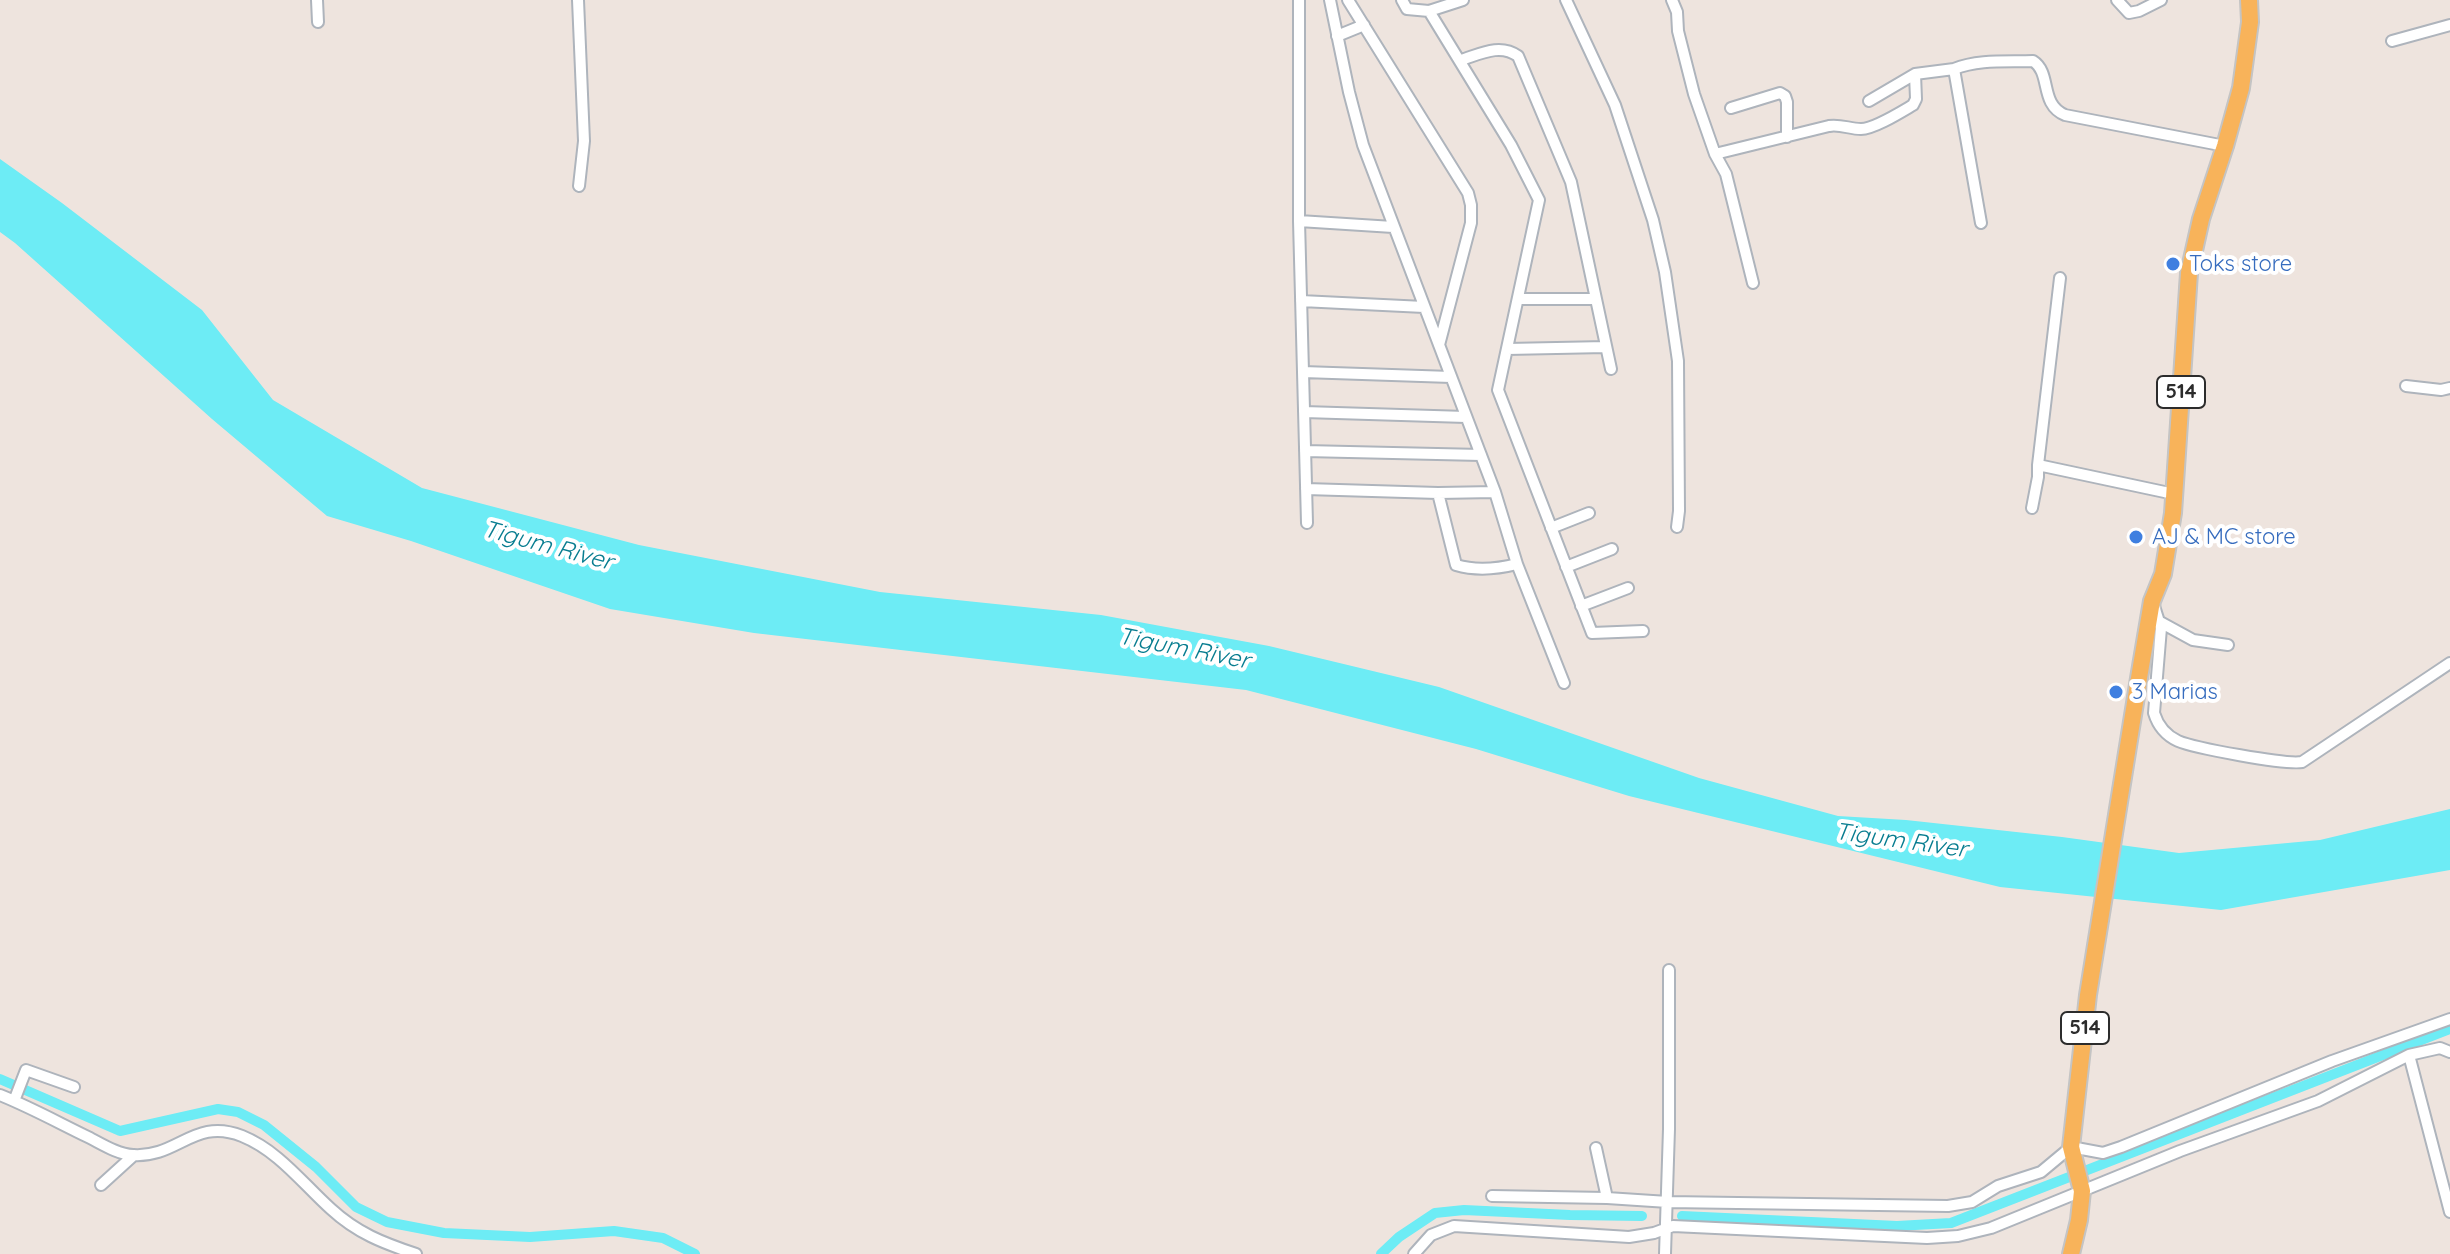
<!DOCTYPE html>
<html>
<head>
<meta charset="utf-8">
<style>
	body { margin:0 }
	canvas { display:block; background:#eee4de }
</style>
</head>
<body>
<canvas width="2450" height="1254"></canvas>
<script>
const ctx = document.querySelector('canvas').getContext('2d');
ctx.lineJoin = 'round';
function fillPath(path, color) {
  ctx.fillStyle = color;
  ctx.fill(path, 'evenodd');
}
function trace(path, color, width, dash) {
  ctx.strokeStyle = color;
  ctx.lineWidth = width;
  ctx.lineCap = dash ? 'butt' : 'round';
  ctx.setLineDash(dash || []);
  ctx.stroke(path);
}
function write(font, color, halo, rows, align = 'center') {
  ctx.font = font + ' Quicksand,sans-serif';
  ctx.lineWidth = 8;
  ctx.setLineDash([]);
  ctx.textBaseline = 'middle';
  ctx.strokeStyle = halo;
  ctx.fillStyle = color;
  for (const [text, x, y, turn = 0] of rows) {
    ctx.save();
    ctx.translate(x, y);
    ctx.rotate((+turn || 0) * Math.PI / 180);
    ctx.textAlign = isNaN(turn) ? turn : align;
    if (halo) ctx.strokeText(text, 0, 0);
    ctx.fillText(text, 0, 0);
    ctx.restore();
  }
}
const water = new Path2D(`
	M 0,159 L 62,203 L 202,310 L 273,400 L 422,488 L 639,545 L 880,592 L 1101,615 L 1269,646 L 1439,687 L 1699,778 L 1838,816 L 1906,820 L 2062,837 L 2179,853 L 2320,840 L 2450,809 L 2450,870 L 2221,910 L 2000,887 L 1629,796 L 1476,749 L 1246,690 L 754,633 L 610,609 L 411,541 L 327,516 L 212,419 L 15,243 L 0,232 Z`);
const canal = new Path2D(`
	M 0,1079 L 120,1131 L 218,1109 L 238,1112 L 264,1125 L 316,1167 L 356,1207 L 387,1222 L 444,1233 L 530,1237 L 614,1231 L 663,1238 L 695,1254
	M 1682,1216 L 1897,1226 L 1951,1223 L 2450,1029
	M 1381,1254 L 1399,1237 L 1435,1213 L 1464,1210 L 1570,1215 L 1642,1216`);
const street = new Path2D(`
	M 317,0 L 318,22
	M 578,0 L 584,141 L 579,186
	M 1299,0 L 1299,221 L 1307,523
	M 1330,0 L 1349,92 L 1363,145 L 1495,492 L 1517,564 C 1497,569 1476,571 1456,565 L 1438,493
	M 1348,0 L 1468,193 L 1471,205 L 1471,223 L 1439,345
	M 1402,0 L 1407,9 L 1429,11 L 1511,145 L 1539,200 L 1498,390 L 1592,633 L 1643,631
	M 1566,0 L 1615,105 L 1653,220 L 1665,272 L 1678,361 L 1679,511 L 1677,527
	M 1672,0 L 1677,12 L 1678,31 L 1694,94 L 1715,154 L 1726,174 L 1753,283
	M 2117,0 L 2129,13 L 2139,11 L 2161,0
	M 1429,11 L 1463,0
	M 1337,36 L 1364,25
	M 2392,41 L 2450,25
	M 1461,60 C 1480,54 1500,43 1518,56 L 1571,182 L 1611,369
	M 1869,101 L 1915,74 L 1954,69
	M 1731,108 L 1780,93 L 1785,96 L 1787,102 L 1787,137
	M 1715,154 L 1829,126 C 1840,124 1850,129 1861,129 C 1874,129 1901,112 1913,105 L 1916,99 L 1915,74
	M 1299,221 L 1393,227
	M 1981,223 L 1954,69 C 1979,59 2007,62 2033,61 C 2052,73 2039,104 2065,115 L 2225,146
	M 1518,299 L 1596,299
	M 1301,301 L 1424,307
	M 1507,349 L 1606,347
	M 1303,372 L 1451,377
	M 2406,386 L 2441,390 L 2450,388
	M 1304,412 L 1466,417
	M 1305,451 L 1481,455
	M 2038,465 L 2060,278
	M 1306,489 L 1438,493 L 1495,492
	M 2032,508 L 2038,477 L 2038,465 L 2174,494
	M 1551,528 L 1589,513
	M 1517,564 L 1564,683
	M 1566,567 L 1612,549
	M 2153,603 L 2161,628 L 2154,713 C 2158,726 2165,735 2178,741 C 2194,748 2286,765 2302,762 L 2450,663
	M 1581,606 L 1628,588
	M 2160,622 L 2193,640 L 2228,645
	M 2409,1055 L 2450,1212
	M 0,1095 C 30,1107 59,1123 88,1137 C 102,1144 117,1154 133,1155 C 178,1158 194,1117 242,1136 C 279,1151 303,1184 331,1209 C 357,1233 383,1243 416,1254
	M 14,1101 L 26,1070 L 74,1087
	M 1596,1148 L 1607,1198
	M 101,1185 L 134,1155
	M 1492,1196 L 1607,1198 L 1668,1202 L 1948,1206 L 1972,1202 L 1998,1186 L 2041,1172 L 2071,1147 L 2103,1153 L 2121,1147 L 2332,1061 L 2450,1019
	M 1414,1254 L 1431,1235 L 1454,1226 L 1629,1237 L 1654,1233 L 1673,1226 L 1927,1238 L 1958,1236 L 1991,1228 L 2180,1151 L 2318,1101 L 2409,1055 L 2440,1048 L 2450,1052
	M 1665,1254 L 1669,1129 L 1669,970`);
const primary = new Path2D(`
	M 2071,1254 L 2079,1220 L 2082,1191 L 2071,1147 L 2088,995 L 2139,678 L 2152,601 L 2163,574 L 2173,513 L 2189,273 L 2201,219 L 2225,146 L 2241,88 L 2250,22 L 2249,0`);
const markers = [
	[2173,264,8,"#3f7fe0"],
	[2136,537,8,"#3f7fe0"],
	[2116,692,8,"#3f7fe0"]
];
const shields = [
	[2181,392,48],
	[2085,1028,48]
];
const shieldNames = [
	["514",2181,392],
	["514",2085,1028]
];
const shopNames = [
	["Toks store",2189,264],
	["AJ & MC store",2152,537],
	["3 Marias",2132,692]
];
const waterNames = [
	["Tigum River",548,546,15],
	["Tigum River",1184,649,11],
	["Tigum River",1901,841,8]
];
fillPath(water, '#6decf5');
trace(canal, '#6decf5', 10);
trace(street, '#aeb4bc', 14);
trace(primary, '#c4c4c4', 20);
trace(street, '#fff', 10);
trace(primary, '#f8b35a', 16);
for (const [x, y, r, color] of markers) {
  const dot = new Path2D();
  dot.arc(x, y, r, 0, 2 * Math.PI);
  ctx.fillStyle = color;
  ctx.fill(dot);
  trace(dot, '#fff', 3);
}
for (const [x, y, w] of shields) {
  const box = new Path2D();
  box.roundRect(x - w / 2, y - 16, w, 32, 6);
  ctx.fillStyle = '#fff';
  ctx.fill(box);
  trace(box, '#2c2c2c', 2);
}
write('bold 20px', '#2c2c2c', null, shieldNames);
write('22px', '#366cbe', '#fff', shopNames, 'left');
write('italic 24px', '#087d90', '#fff', waterNames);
</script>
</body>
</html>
